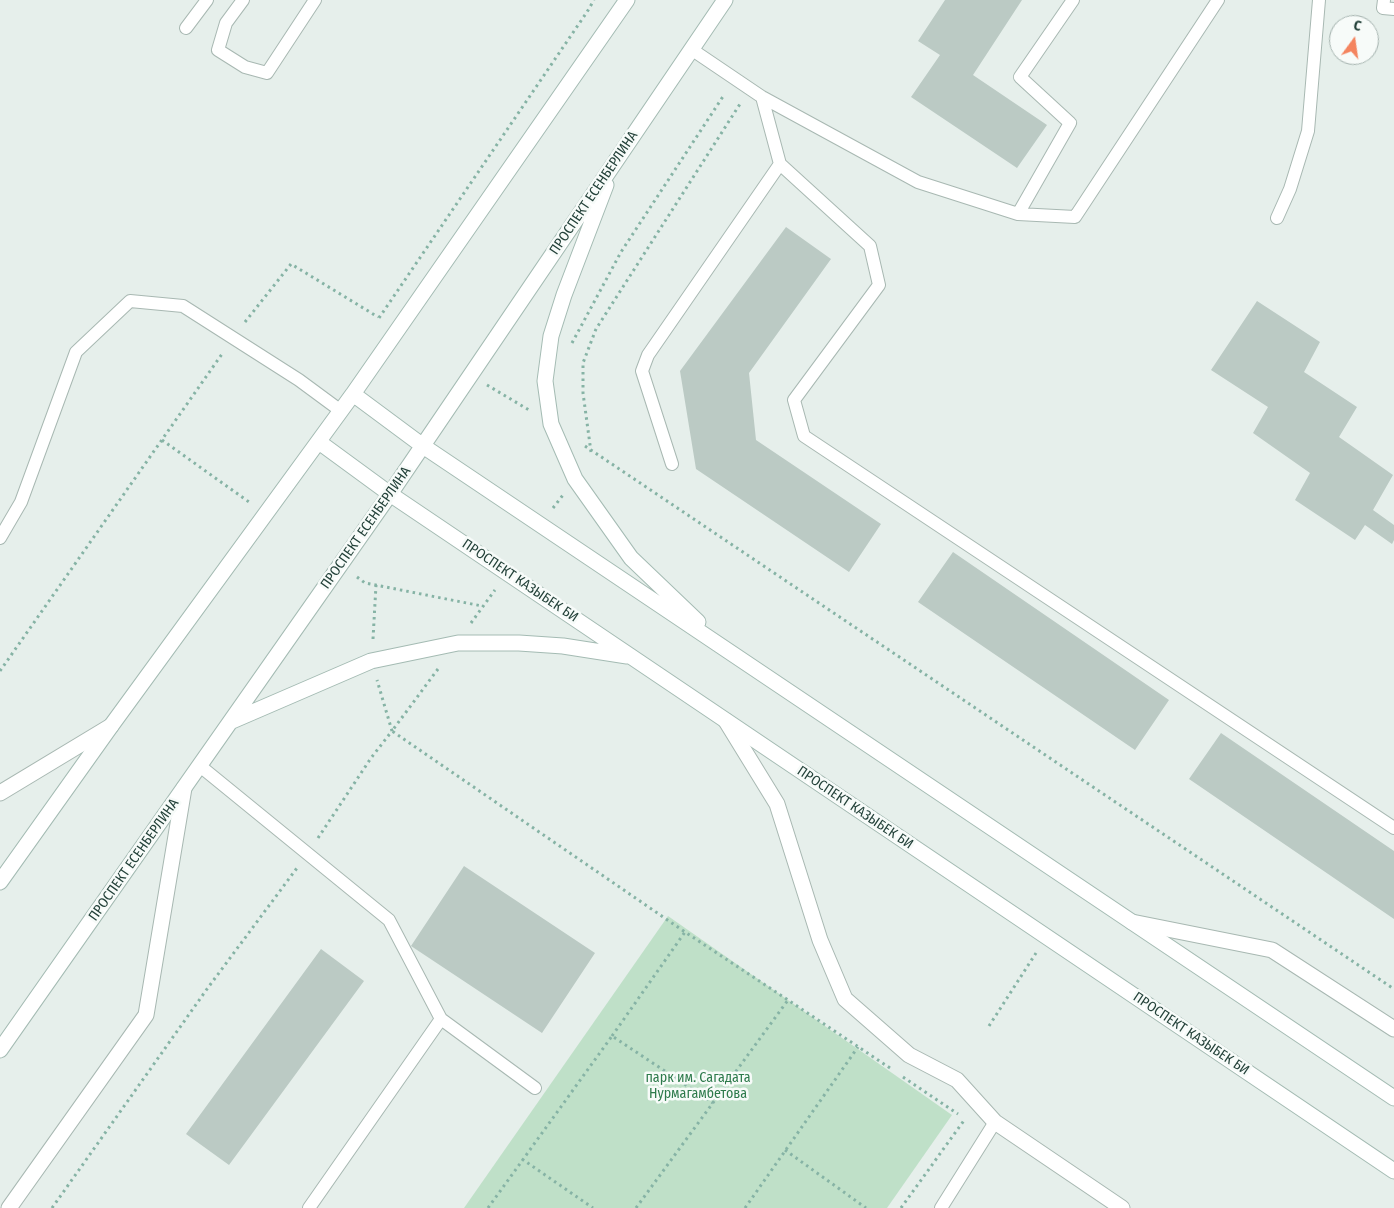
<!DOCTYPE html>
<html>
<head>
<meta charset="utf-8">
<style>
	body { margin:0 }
	#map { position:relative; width:1394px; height:1208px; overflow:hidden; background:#e6efeb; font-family:"Fira Sans Condensed",sans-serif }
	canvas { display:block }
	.north { position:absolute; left:1329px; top:15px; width:50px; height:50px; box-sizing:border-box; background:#f7fbf9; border:1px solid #a3b1ad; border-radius:50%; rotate:14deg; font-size:14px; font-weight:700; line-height:20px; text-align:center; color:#24423a }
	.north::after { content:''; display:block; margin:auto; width:18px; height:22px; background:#f4845f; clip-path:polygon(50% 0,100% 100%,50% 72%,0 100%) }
</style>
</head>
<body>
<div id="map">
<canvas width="1394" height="1208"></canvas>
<div class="north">С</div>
</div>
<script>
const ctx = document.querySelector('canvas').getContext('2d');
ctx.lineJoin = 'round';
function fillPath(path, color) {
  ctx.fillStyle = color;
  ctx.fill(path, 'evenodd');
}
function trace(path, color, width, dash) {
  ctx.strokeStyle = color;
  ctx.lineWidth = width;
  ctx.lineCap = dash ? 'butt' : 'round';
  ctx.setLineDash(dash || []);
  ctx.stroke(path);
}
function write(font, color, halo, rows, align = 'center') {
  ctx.font = font + ' "Fira Sans Condensed",sans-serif';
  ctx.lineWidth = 5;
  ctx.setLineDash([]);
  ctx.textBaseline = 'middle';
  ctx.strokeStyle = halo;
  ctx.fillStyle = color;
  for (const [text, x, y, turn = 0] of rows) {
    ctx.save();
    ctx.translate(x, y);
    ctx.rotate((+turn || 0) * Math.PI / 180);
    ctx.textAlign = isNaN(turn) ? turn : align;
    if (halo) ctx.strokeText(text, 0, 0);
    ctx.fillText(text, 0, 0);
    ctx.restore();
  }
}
const green = new Path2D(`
	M 668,916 L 952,1115 L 887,1208 L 464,1208 Z`);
const building = new Path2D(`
	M 945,0 L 1022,0 L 973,75 L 1047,125 L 1017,168 L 911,97 L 940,55 L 918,41 Z
	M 786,227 L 831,259 L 749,373 L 756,440 L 881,524 L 849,572 L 696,469 L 680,371 Z
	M 1257,301 L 1320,342 L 1304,372 L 1357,407 L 1339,437 L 1393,475 L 1373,510 L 1394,525 L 1394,540 L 1392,544 L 1365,525 L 1355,540 L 1295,500 L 1310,473 L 1253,433 L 1268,407 L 1211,370 Z
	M 953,552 L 1169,700 L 1135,750 L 918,602 Z
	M 1221,733 L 1394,851 L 1394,919 L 1189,779 Z
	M 464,866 L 595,953 L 542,1033 L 411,946 Z
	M 321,949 L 364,981 L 229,1165 L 186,1134 Z`);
const path = new Path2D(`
	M 379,318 L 587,12 L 594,0
	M 245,322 L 291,264 L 378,317
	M 572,343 L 621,252 L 724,95
	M 487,385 L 529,410
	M 162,440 L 249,502
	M 585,446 L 1394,989
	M 591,452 L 583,393 L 583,363 L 596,329 L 740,104
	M 553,508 L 563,495
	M 357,577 L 365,583 L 482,606
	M 471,623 L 495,590
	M 373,639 L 376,585
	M 438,669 L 392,731 L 685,932 L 788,1000 L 890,1068
	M 0,671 L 222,354
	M 318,838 L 371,758 L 392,731 L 377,680
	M 989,1026 L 1036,953
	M 612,1036 L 685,932
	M 903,1077 L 958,1114
	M 785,1150 L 866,1208
	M 522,1159 L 593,1208
	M 52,1208 L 207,989 L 297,868
	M 488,1208 L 612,1036 L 713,1103
	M 636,1208 L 788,1000
	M 745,1208 L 858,1047
	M 901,1208 L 965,1119`);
const lane = new Path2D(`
	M 243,0 L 226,23 L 218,50 L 245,67 L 267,73 L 315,0
	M 1384,0 L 1383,8 L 1394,9
	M 186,28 L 207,0
	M 691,49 L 762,97 L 918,182 L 1018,214 L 1075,217 L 1218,0
	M 762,97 L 780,164 L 870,246 L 879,285 L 794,400 L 804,436 L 1394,828
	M 1018,214 L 1070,123 L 1020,77 L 1073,0
	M 1277,218 L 1290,189 L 1308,131 L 1319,0
	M 672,464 L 642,371 L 648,355 L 780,164
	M 0,538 L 21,502 L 76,352 L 130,301 L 183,306 L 299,380 L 341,411
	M 200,766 L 389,920 L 441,1019 L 309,1208
	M 441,1019 L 535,1088
	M 941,1208 L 995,1122`);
const street = new Path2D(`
	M 726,721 L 777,804 L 820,940 L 845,999 L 909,1055 L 957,1080 L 995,1122 L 1122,1208
	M 0,793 L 111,726
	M 1132,922 L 1272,950 L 1394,1029
	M 9,1208 L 146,1015 L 184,788`);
const secondary = new Path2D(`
	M 606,185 L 564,295 L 551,336 L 545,381 L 551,424 L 575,479 L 631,558 L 698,622
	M 353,394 L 423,446 L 1394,1098
	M 319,442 L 390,494 L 1394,1171
	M 232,721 L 371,661 L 458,643 L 519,643 L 563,646 L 627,656
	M 0,882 L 111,726 L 353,394 L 627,0
	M 0,1050 L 390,494 L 725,0`);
const streetNames = [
	["ПРОСПЕКТ ЕСЕНБЕРЛИНА",594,193,-56],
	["ПРОСПЕКТ ЕСЕНБЕРЛИНА",366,528,-55],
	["ПРОСПЕКТ КАЗЫБЕК БИ",520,581,34],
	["ПРОСПЕКТ КАЗЫБЕК БИ",855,808,34],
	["ПРОСПЕКТ ЕСЕНБЕРЛИНА",134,860,-55],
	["ПРОСПЕКТ КАЗЫБЕК БИ",1191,1034,34]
];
const parkNames = [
	["парк им. Сагадата",698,1078],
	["Нурмагамбетова",698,1094]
];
fillPath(green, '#bfe0c8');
fillPath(building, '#bbcac4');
trace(lane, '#a8b8b2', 14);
trace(street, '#a8b8b2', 17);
trace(secondary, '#a4bbb3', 17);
trace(path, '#86b3a5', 3, [2.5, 4]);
trace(lane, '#fff', 12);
trace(street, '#fff', 15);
trace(secondary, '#fff', 15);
write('14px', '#24423a', '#f7fbf9', streetNames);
write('14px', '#2d7a4b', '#f7fbf9', parkNames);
</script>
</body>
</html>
